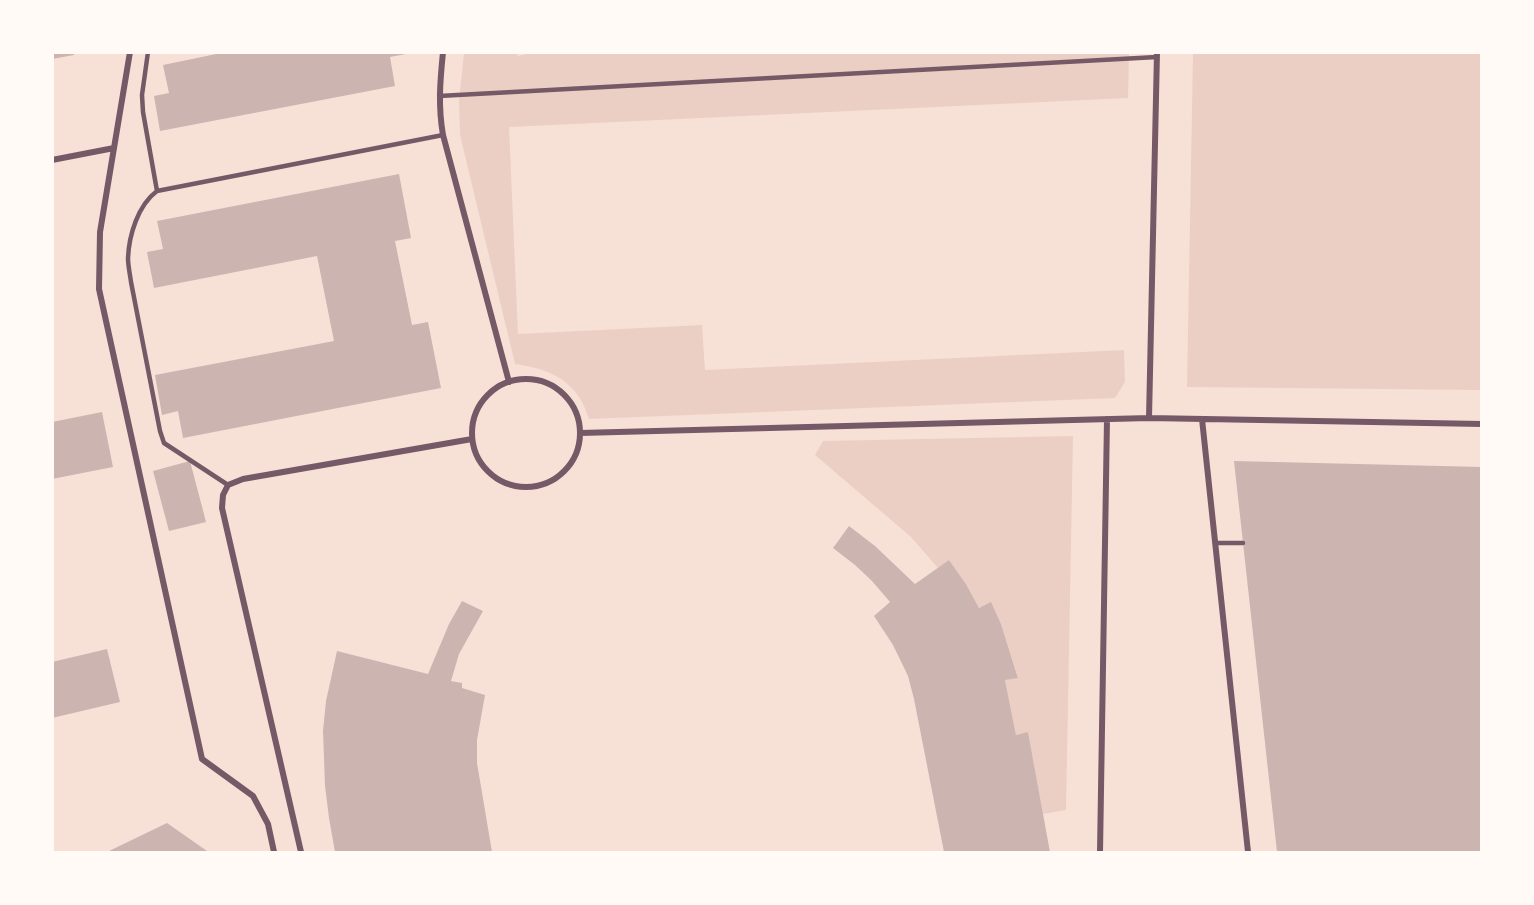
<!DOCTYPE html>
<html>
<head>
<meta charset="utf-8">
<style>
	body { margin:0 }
	#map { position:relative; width:1534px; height:905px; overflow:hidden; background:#f7e1d7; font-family:Quicksand,sans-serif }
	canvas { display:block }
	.frame { position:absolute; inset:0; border:54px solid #fffaf5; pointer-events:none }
</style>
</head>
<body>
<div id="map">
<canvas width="1534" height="905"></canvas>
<div class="frame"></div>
</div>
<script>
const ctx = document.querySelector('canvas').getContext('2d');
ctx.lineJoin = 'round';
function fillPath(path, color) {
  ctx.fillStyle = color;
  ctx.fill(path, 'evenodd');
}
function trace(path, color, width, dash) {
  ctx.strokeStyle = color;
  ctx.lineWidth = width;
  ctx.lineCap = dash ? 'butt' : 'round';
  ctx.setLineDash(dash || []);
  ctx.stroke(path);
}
const green = new Path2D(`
	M 535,52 L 1129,53 L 1128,98 L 509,127 L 518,334 L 702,325 L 705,370 L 1124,350 L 1125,382 L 1115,398 L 589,419 C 587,414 585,407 582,402 C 568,376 543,368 515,364 L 460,135 L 459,101 L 464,53 L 517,53 L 518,56 Z
	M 1193,53 L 1481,53 L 1481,390 L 1187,387 Z
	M 1073,436 L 1066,810 L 1043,814 L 1028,733 L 1016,735 L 1005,680 L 1018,677 L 1001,624 L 991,603 L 979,608 L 966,584 L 949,560 L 938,568 L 911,537 L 815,455 L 823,441 Z`);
const building = new Path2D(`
	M 52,52 L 73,52 L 74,55 L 52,59 Z
	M 226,52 L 406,52 L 406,54 L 390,57 L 395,86 L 160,131 L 154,96 L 169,93 L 163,65 Z
	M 399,174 L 411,238 L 395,241 L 412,325 L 428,322 L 441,388 L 183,438 L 178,411 L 162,415 L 155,375 L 334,341 L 317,256 L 154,288 L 147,252 L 163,249 L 157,221 Z
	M 102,412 L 113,467 L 52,479 L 52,422 Z
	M 190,461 L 206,522 L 169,531 L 153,471 Z
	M 1234,461 L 1482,467 L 1482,852 L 1277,852 Z
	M 849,526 L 875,546 L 915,584 L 949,560 L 966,584 L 979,608 L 991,602 L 1001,624 L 1018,678 L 1005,680 L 1016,735 L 1028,732 L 1050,852 L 944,852 L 914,699 L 908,676 L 893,645 L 874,616 L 890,602 L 872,581 L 855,565 L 833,548 Z
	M 462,601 L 483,611 L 459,654 L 451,681 L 462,683 L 462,688 L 485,695 L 477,740 L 477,763 L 492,852 L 335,852 L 329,818 L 325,786 L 323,731 L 326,701 L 337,651 L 428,674 L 449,624 Z
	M 107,649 L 120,702 L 52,718 L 52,662 Z
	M 167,823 L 207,851 L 206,852 L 107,852 Z`);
const service = new Path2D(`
	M 148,52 L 142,95 L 143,112 L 157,191
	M 439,96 L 1157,57
	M 228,485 L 164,443 L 160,431 L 131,282 C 130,274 128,266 128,258 C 129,235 138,205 157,191 L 443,135
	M 1215,543 L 1243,543`);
const minor = new Path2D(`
	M 130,52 L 100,232 L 99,289 L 202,759 L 253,796 L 268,824 L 274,852
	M 443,52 C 440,82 438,106 443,135 L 509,382
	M 52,160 L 114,148
	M472 433a54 54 0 1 1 108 0a54 54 0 1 1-108 0Z
	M 1149,418 L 1157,52
	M 1202,419 L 1248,852
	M 580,433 L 1149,418 L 1482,424
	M 301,852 L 222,508 L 223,495 L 228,485 L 243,479 L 472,439
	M 1100,852 L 1107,419`);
fillPath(green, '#ebcfc5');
fillPath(building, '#ccb4b1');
trace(service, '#755966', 4.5);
trace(minor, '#755966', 6);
</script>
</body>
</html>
